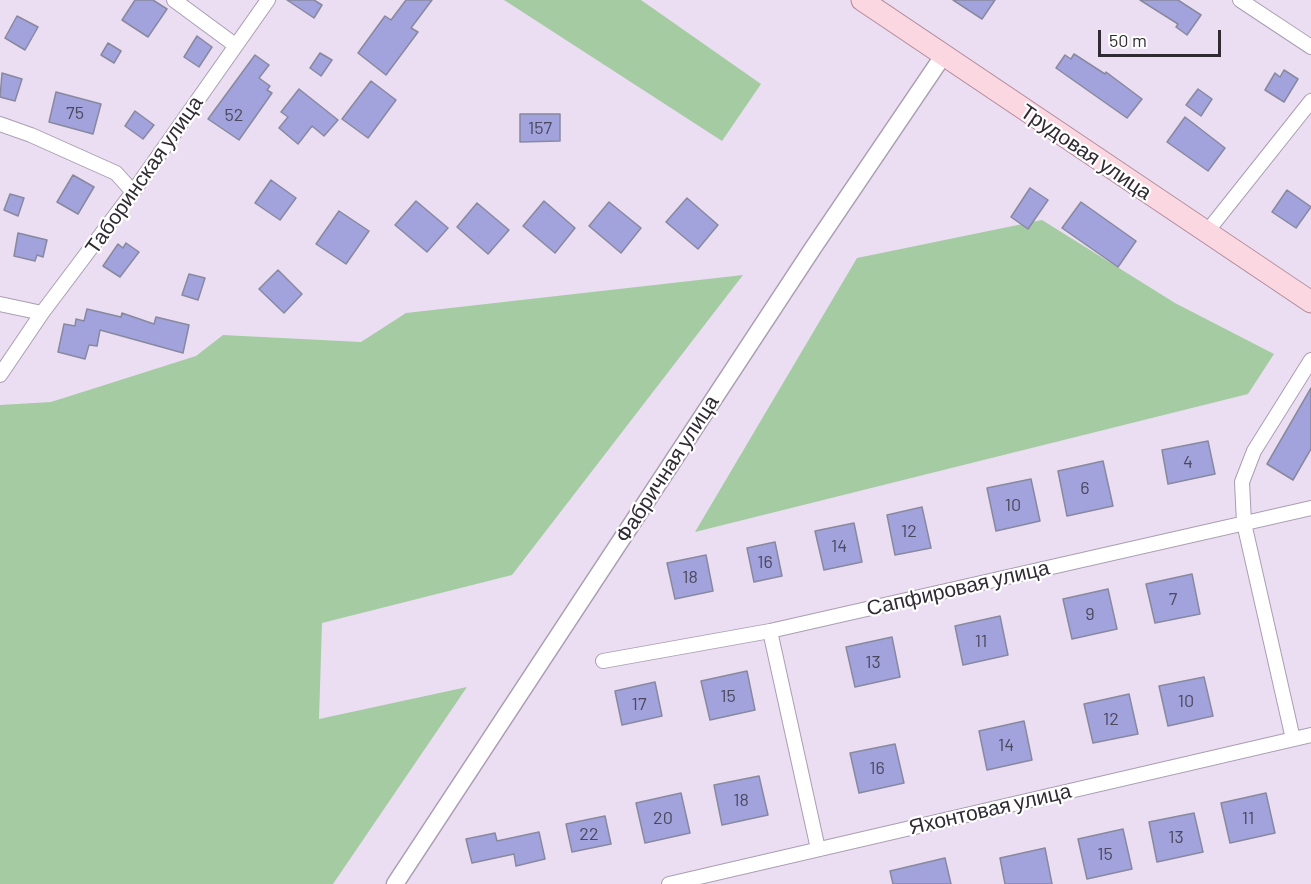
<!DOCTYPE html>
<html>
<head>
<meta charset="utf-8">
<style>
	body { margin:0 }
	#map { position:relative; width:1311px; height:884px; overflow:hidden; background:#ebdef3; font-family:Barlow,sans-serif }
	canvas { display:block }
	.scale { position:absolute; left:1098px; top:30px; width:123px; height:27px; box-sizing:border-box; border:3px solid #302b33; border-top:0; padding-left:8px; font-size:18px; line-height:21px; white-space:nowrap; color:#302b33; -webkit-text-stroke:4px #fff; paint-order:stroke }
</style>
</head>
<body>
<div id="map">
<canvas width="1311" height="884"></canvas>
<div class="scale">50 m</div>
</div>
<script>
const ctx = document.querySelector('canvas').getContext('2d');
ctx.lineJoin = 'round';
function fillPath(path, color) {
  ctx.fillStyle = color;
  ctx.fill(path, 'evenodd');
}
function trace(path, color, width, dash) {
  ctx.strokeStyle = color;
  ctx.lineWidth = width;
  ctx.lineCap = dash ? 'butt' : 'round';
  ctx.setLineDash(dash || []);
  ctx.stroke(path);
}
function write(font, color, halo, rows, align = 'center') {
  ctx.font = font + ' Barlow,sans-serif';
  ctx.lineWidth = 4.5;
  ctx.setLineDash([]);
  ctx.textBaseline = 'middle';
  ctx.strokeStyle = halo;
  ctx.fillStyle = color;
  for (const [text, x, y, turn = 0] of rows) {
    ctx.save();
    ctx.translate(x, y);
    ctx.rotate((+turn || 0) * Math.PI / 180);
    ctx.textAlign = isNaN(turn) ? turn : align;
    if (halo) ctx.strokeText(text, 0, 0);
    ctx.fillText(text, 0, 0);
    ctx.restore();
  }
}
const green = new Path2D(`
	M 504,0 L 641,0 L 761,84 L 722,141 Z
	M 1042,220 L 1175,303 L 1274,354 L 1248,394 L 695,532 L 857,258 Z
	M 743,275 L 512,575 L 322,623 L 319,719 L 467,687 L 333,884 L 0,884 L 0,405 L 51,402 L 196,356 L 223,335 L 361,342 L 406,313 Z`);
const building = new Path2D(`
	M 135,0 L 153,0 L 167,9 L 148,37 L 122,20 Z
	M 287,0 L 314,0 L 322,5 L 314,18 Z
	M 406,0 L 432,0 L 411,28 L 418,32 L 386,75 L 358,53 L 385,16 L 391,20 Z
	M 953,0 L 995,0 L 982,19 Z
	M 1140,0 L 1178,0 L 1201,15 L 1187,35 L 1176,27 L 1178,24 Z
	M 17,16 L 38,27 L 25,50 L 5,38 Z
	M 197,36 L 212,47 L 199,67 L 184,57 Z
	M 108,43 L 121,51 L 114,63 L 101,55 Z
	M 320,53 L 332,60 L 321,76 L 310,68 Z
	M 1074,54 L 1105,74 L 1106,72 L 1142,99 L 1127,118 L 1056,68 L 1065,55 L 1071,59 Z
	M 255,55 L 269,65 L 259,78 L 270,86 L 267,90 L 272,93 L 239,140 L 208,119 Z
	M 1284,70 L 1298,79 L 1284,102 L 1265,90 L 1275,73 L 1280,77 Z
	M 2,73 L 22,79 L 15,101 L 0,97 Z
	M 371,81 L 396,100 L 368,138 L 342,119 Z
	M 299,89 L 338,120 L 324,136 L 312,126 L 298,144 L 279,128 L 288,117 L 281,112 Z
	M 1198,89 L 1212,99 L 1201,116 L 1186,105 Z
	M 56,92 L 101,104 L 93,134 L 49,122 Z
	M 135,111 L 154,125 L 143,139 L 125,126 Z
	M 520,114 L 560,114 L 560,141 L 520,142 Z
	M 1185,117 L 1225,148 L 1208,171 L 1167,142 Z
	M 73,175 L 94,187 L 78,214 L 57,202 Z
	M 271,180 L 296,198 L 280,220 L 255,203 Z
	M 1030,188 L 1048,200 L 1028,229 L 1011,217 Z
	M 1287,190 L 1311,207 L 1296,228 L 1272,212 Z
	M 10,194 L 24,198 L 18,216 L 4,210 Z
	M 687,198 L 718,225 L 698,249 L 666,222 Z
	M 416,201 L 448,228 L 427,252 L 395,225 Z
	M 544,201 L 575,228 L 555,253 L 523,226 Z
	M 609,202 L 641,228 L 621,253 L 589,226 Z
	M 1081,202 L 1136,241 L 1118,267 L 1062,228 Z
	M 477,203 L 509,230 L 488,254 L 457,227 Z
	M 339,211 L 369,231 L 346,264 L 316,244 Z
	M 18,233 L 47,240 L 43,257 L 37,255 L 35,261 L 14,256 Z
	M 126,243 L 139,252 L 120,277 L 103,266 L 118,244 L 123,248 Z
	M 278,270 L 302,294 L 284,313 L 259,289 Z
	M 189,274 L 205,278 L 198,300 L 182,295 Z
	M 87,309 L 121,317 L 122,313 L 154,324 L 156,317 L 189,325 L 183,353 L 100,330 L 97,346 L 89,345 L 85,359 L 58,352 L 64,324 L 75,326 L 76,319 L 84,321 Z
	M 1311,388 L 1311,449 L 1293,480 L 1267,464 Z
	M 1208,441 L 1215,474 L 1168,484 L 1162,450 Z
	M 1103,461 L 1113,506 L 1067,516 L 1058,471 Z
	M 1031,479 L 1040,521 L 996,531 L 987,488 Z
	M 922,507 L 931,548 L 895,555 L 887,515 Z
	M 854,523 L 862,562 L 824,570 L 815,531 Z
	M 775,542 L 782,576 L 754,582 L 747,548 Z
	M 706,555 L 713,591 L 675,599 L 667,563 Z
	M 1192,574 L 1200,614 L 1155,623 L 1146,584 Z
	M 1108,589 L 1117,629 L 1072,639 L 1063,599 Z
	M 1000,616 L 1008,655 L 963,665 L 955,626 Z
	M 892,637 L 900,677 L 855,687 L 846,647 Z
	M 747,671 L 755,710 L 710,720 L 701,681 Z
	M 1204,677 L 1213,716 L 1168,726 L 1159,686 Z
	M 655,682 L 662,716 L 622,725 L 615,691 Z
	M 1129,694 L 1138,734 L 1093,743 L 1084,704 Z
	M 1024,721 L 1032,760 L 987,770 L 979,731 Z
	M 895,744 L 904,783 L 859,793 L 850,753 Z
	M 759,776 L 768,815 L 722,825 L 714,785 Z
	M 681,793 L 690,833 L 645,843 L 636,803 Z
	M 1266,793 L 1275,833 L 1230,843 L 1221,803 Z
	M 1194,813 L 1203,852 L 1157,862 L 1149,822 Z
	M 605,816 L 611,844 L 572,852 L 566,824 Z
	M 1123,829 L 1132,869 L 1087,879 L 1078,839 Z
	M 539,832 L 545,859 L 516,866 L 514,854 L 472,863 L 466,839 L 495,833 L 497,841 Z
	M 1045,848 L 1052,884 L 1005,884 L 1000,858 Z
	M 945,858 L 951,884 L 893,884 L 890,871 Z`);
const minor = new Path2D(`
	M 174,0 L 235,45
	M 1240,0 L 1311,47
	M 0,124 L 31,135 L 116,173 L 133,192
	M 1206,233 L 1311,101
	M 0,304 L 42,313
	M 0,375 L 42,313 L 133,192 L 268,0
	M 770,631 L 818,849
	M 603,661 L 770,631 L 1311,508
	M 1293,739 L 1244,523 L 1242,482 L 1254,451 L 1311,360
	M 669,884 L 1311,735`);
const tertiary = new Path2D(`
	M 395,884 L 813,248 L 943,56`);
const primary = new Path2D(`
	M 862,0 L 1311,302`);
const numberNames = [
	["75",75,113],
	["52",234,115],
	["157",540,128],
	["4",1188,462],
	["6",1085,488],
	["10",1013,505],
	["12",909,531],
	["14",839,546],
	["16",765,562],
	["18",690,577],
	["7",1173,599],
	["9",1090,614],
	["11",981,641],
	["13",873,662],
	["15",728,696],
	["10",1186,701],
	["17",639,704],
	["12",1111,719],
	["14",1006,745],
	["16",877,768],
	["18",741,800],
	["20",663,818],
	["11",1248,818],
	["22",589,834],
	["13",1176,837],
	["15",1105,854]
];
const streetNames = [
	["Трудовая улица",1086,152,34],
	["Таборинская улица",144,175,-55],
	["Фабричная улица",667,469,-57],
	["Сапфировая улица",958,588,-13],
	["Яхонтовая улица",990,809,-13]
];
fillPath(green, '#a5cba3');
fillPath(building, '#a2a2dd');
trace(building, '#88899e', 1.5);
trace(minor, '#aa9eb2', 16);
trace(tertiary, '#aa9eb2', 19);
trace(primary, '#b28a98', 23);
trace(minor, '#fff', 14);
trace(tertiary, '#fff', 16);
trace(primary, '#fbd7e2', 21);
write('18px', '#4c495e', null, numberNames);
write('21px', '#302b33', '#fff', streetNames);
</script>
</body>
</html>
